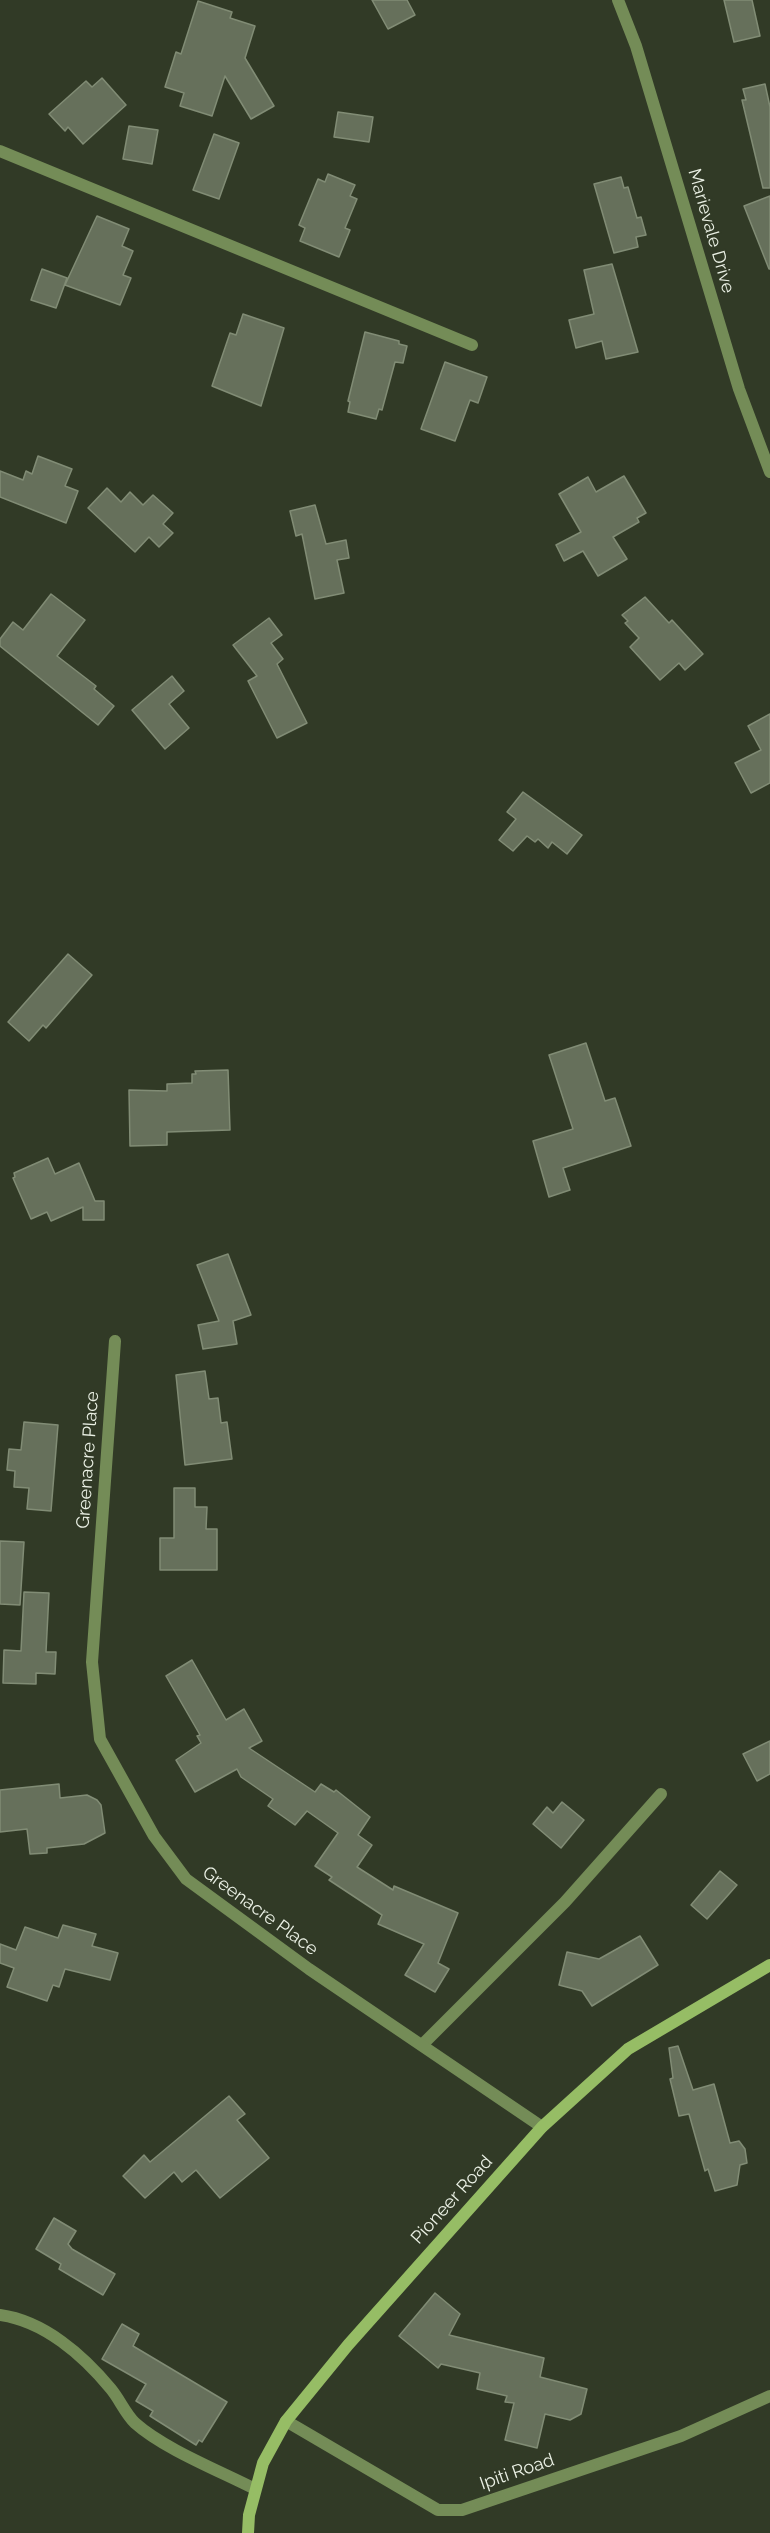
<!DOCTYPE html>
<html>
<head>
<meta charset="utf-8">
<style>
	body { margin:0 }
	canvas { display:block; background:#313a26 }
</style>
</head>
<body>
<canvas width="770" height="2533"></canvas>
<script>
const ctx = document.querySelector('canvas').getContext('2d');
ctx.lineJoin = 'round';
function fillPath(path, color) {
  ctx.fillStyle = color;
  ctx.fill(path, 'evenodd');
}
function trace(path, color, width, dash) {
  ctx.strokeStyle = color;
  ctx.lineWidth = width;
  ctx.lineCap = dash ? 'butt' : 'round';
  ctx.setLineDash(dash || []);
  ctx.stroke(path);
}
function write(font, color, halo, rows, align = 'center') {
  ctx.font = font + ' Raleway,sans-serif';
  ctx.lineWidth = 4.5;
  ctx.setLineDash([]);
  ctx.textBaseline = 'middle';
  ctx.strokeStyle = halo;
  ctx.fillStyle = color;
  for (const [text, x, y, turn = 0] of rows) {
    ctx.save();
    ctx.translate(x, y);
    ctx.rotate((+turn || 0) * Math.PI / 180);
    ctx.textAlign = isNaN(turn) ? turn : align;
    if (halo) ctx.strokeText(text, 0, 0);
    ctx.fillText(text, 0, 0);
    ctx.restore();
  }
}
const building = new Path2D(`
	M 372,0 L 407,0 L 415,15 L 388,29 Z
	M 724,0 L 752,0 L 760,36 L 734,42 Z
	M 198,1 L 232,12 L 230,18 L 255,26 L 245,58 L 274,106 L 251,119 L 225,76 L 212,116 L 180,106 L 184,93 L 165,87 L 176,52 L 181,54 Z
	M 102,78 L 126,105 L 83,144 L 68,127 L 65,131 L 49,114 L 86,81 L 92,87 Z
	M 765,84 L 770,107 L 770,188 L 763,188 L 742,100 L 746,100 L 743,89 Z
	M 338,112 L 373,117 L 369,142 L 334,137 Z
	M 129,126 L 158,130 L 152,164 L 123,159 Z
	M 214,134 L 239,143 L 219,199 L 193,190 Z
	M 328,174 L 355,185 L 350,196 L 357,199 L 345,228 L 350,230 L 339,257 L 300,241 L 305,228 L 299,225 L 318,179 L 325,182 Z
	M 621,177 L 624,188 L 628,187 L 637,218 L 641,217 L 646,235 L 636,237 L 638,247 L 614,253 L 594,184 Z
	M 770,196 L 770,269 L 769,269 L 744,206 Z
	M 97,216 L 129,229 L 122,246 L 133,251 L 123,275 L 131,278 L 120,305 L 65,285 Z
	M 612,264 L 638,352 L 606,359 L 602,341 L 576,348 L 569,320 L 594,314 L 584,270 Z
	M 42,269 L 67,278 L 56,308 L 31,300 Z
	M 243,314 L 284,328 L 261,406 L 212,386 L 230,333 L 236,335 Z
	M 365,332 L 399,341 L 399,344 L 407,346 L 403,363 L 395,362 L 382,410 L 379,409 L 376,419 L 348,412 L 350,402 L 348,401 Z
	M 445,362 L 487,377 L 478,403 L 470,400 L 455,441 L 421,429 Z
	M 38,456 L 72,469 L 65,486 L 78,491 L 66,523 L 0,497 L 0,471 L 23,480 L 26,471 L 32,474 Z
	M 624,476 L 646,513 L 637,518 L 639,522 L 613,537 L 627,559 L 598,576 L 583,551 L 564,561 L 556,545 L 581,532 L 559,494 L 588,477 L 596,492 Z
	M 107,488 L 121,502 L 130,492 L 143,505 L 153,495 L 173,513 L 163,524 L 173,533 L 159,547 L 149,537 L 135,552 L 88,508 Z
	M 315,505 L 326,544 L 346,540 L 349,558 L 337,560 L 344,593 L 315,599 L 302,534 L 296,536 L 290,511 Z
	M 51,594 L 85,620 L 57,656 L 96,686 L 94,689 L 114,706 L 98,725 L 0,646 L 0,639 L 13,622 L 23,630 Z
	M 645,597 L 669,623 L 672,620 L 703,654 L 685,670 L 679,663 L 660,680 L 630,647 L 639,638 L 625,623 L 628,621 L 622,615 Z
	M 269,618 L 282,635 L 271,643 L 283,659 L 277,664 L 307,723 L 277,738 L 248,681 L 257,676 L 233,645 Z
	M 172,676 L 184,691 L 169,704 L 189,728 L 165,749 L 132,710 Z
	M 770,714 L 770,783 L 751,793 L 735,763 L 761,750 L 748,726 Z
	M 523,792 L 582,835 L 567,854 L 552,842 L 548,848 L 538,839 L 535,842 L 527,836 L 513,851 L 499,840 L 516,819 L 507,812 Z
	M 68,954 L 92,975 L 46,1028 L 43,1025 L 29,1041 L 8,1022 Z
	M 586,1043 L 605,1101 L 615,1098 L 631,1146 L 563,1168 L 570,1190 L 549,1197 L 533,1141 L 573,1129 L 549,1055 Z
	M 228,1070 L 230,1130 L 167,1132 L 167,1145 L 130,1146 L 129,1090 L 167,1091 L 167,1084 L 192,1083 L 192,1074 L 196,1074 L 195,1071 Z
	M 48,1158 L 55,1174 L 79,1163 L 95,1201 L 104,1201 L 104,1220 L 83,1220 L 83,1207 L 51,1221 L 47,1212 L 31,1219 L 13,1178 L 15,1177 L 14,1173 Z
	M 228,1254 L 251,1315 L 233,1321 L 237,1344 L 203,1349 L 198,1325 L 219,1321 L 197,1265 Z
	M 205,1371 L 209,1399 L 218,1398 L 221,1423 L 227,1422 L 232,1459 L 185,1465 L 176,1375 Z
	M 24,1422 L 58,1425 L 51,1511 L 27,1509 L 29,1488 L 14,1487 L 15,1471 L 7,1470 L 9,1449 L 21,1450 Z
	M 174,1488 L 195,1488 L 195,1507 L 207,1507 L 206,1529 L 217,1529 L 217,1570 L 160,1570 L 160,1538 L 174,1538 Z
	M 0,1541 L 24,1542 L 20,1605 L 0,1604 Z
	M 24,1592 L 49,1593 L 46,1652 L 56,1652 L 55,1674 L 36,1673 L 36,1684 L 3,1683 L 4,1650 L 21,1651 Z
	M 192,1660 L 226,1720 L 244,1709 L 262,1741 L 249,1748 L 315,1792 L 321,1784 L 334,1792 L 336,1790 L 370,1817 L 358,1835 L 372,1845 L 357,1867 L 393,1890 L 394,1886 L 458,1913 L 438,1963 L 449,1969 L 435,1992 L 405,1975 L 424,1944 L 378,1924 L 382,1915 L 329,1880 L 332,1877 L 315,1866 L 338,1833 L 307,1811 L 295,1825 L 268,1806 L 273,1799 L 241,1777 L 237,1769 L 195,1792 L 176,1760 L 201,1743 L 197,1736 L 200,1735 L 166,1676 Z
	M 770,1741 L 770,1774 L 757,1781 L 743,1754 Z
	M 59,1784 L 60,1798 L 87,1795 L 97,1800 L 101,1805 L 105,1833 L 84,1844 L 47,1848 L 47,1853 L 30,1854 L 27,1829 L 0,1832 L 0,1790 Z
	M 562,1802 L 584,1820 L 561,1848 L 533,1824 L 547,1807 L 553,1813 Z
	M 720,1871 L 737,1885 L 707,1919 L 691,1905 Z
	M 63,1925 L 96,1934 L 92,1946 L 118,1953 L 110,1980 L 65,1969 L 59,1987 L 53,1985 L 47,2001 L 7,1987 L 14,1968 L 0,1963 L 0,1944 L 16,1950 L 25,1927 L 58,1938 Z
	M 640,1936 L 658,1965 L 592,2006 L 582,1991 L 559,1985 L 567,1952 L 599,1959 Z
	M 678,2046 L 693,2090 L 714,2084 L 730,2143 L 739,2141 L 745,2149 L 747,2163 L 740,2165 L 737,2185 L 715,2191 L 708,2169 L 705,2171 L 689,2114 L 679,2116 L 670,2079 L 673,2078 L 669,2048 Z
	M 229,2096 L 245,2114 L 237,2120 L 269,2158 L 220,2198 L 196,2170 L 182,2182 L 174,2172 L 145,2198 L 123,2176 L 144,2155 L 150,2162 Z
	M 54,2218 L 76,2231 L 68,2244 L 72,2249 L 115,2274 L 103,2295 L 59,2269 L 61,2264 L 36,2249 Z
	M 435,2293 L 460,2314 L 449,2335 L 544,2358 L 540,2377 L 587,2389 L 581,2414 L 570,2420 L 545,2414 L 537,2448 L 505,2440 L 514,2403 L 505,2402 L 507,2396 L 477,2389 L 480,2373 L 441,2364 L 438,2368 L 399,2336 Z
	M 122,2324 L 139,2334 L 133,2346 L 227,2402 L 202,2442 L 199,2440 L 196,2445 L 150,2416 L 153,2411 L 136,2401 L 146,2384 L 102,2359 Z`);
const service = new Path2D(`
	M 422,2045 L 565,1902 L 661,1794
	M 0,2315 C 44,2321 83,2355 111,2389 C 120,2400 125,2413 135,2423 C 164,2449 220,2471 255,2489
	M 286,2421 L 438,2510 L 462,2510 L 681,2436 L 770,2396`);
const minor = new Path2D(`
	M 618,0 L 636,46 L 739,389 L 770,472
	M 0,151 L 472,345
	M 115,1341 L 92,1662 L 100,1739 L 154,1836 L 186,1879 L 309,1969 L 542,2127`);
const secondary = new Path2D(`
	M 248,2533 L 249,2515 L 263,2463 L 286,2421 L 348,2345 L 542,2127 L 628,2049 L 770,1965`);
const streetNames = [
	["Marievale Drive",711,231,74],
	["Greenacre Place",88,1460,-86],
	["Greenacre Place",260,1911,36],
	["Pioneer Road",452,2200,-48],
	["Ipiti Road",517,2472,-19]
];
fillPath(building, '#66705b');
trace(building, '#818c75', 1.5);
trace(service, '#748c57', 12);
trace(minor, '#748c57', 12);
trace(secondary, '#96bd65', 12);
write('18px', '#ebf1e5', '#313a26', streetNames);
</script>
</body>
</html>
